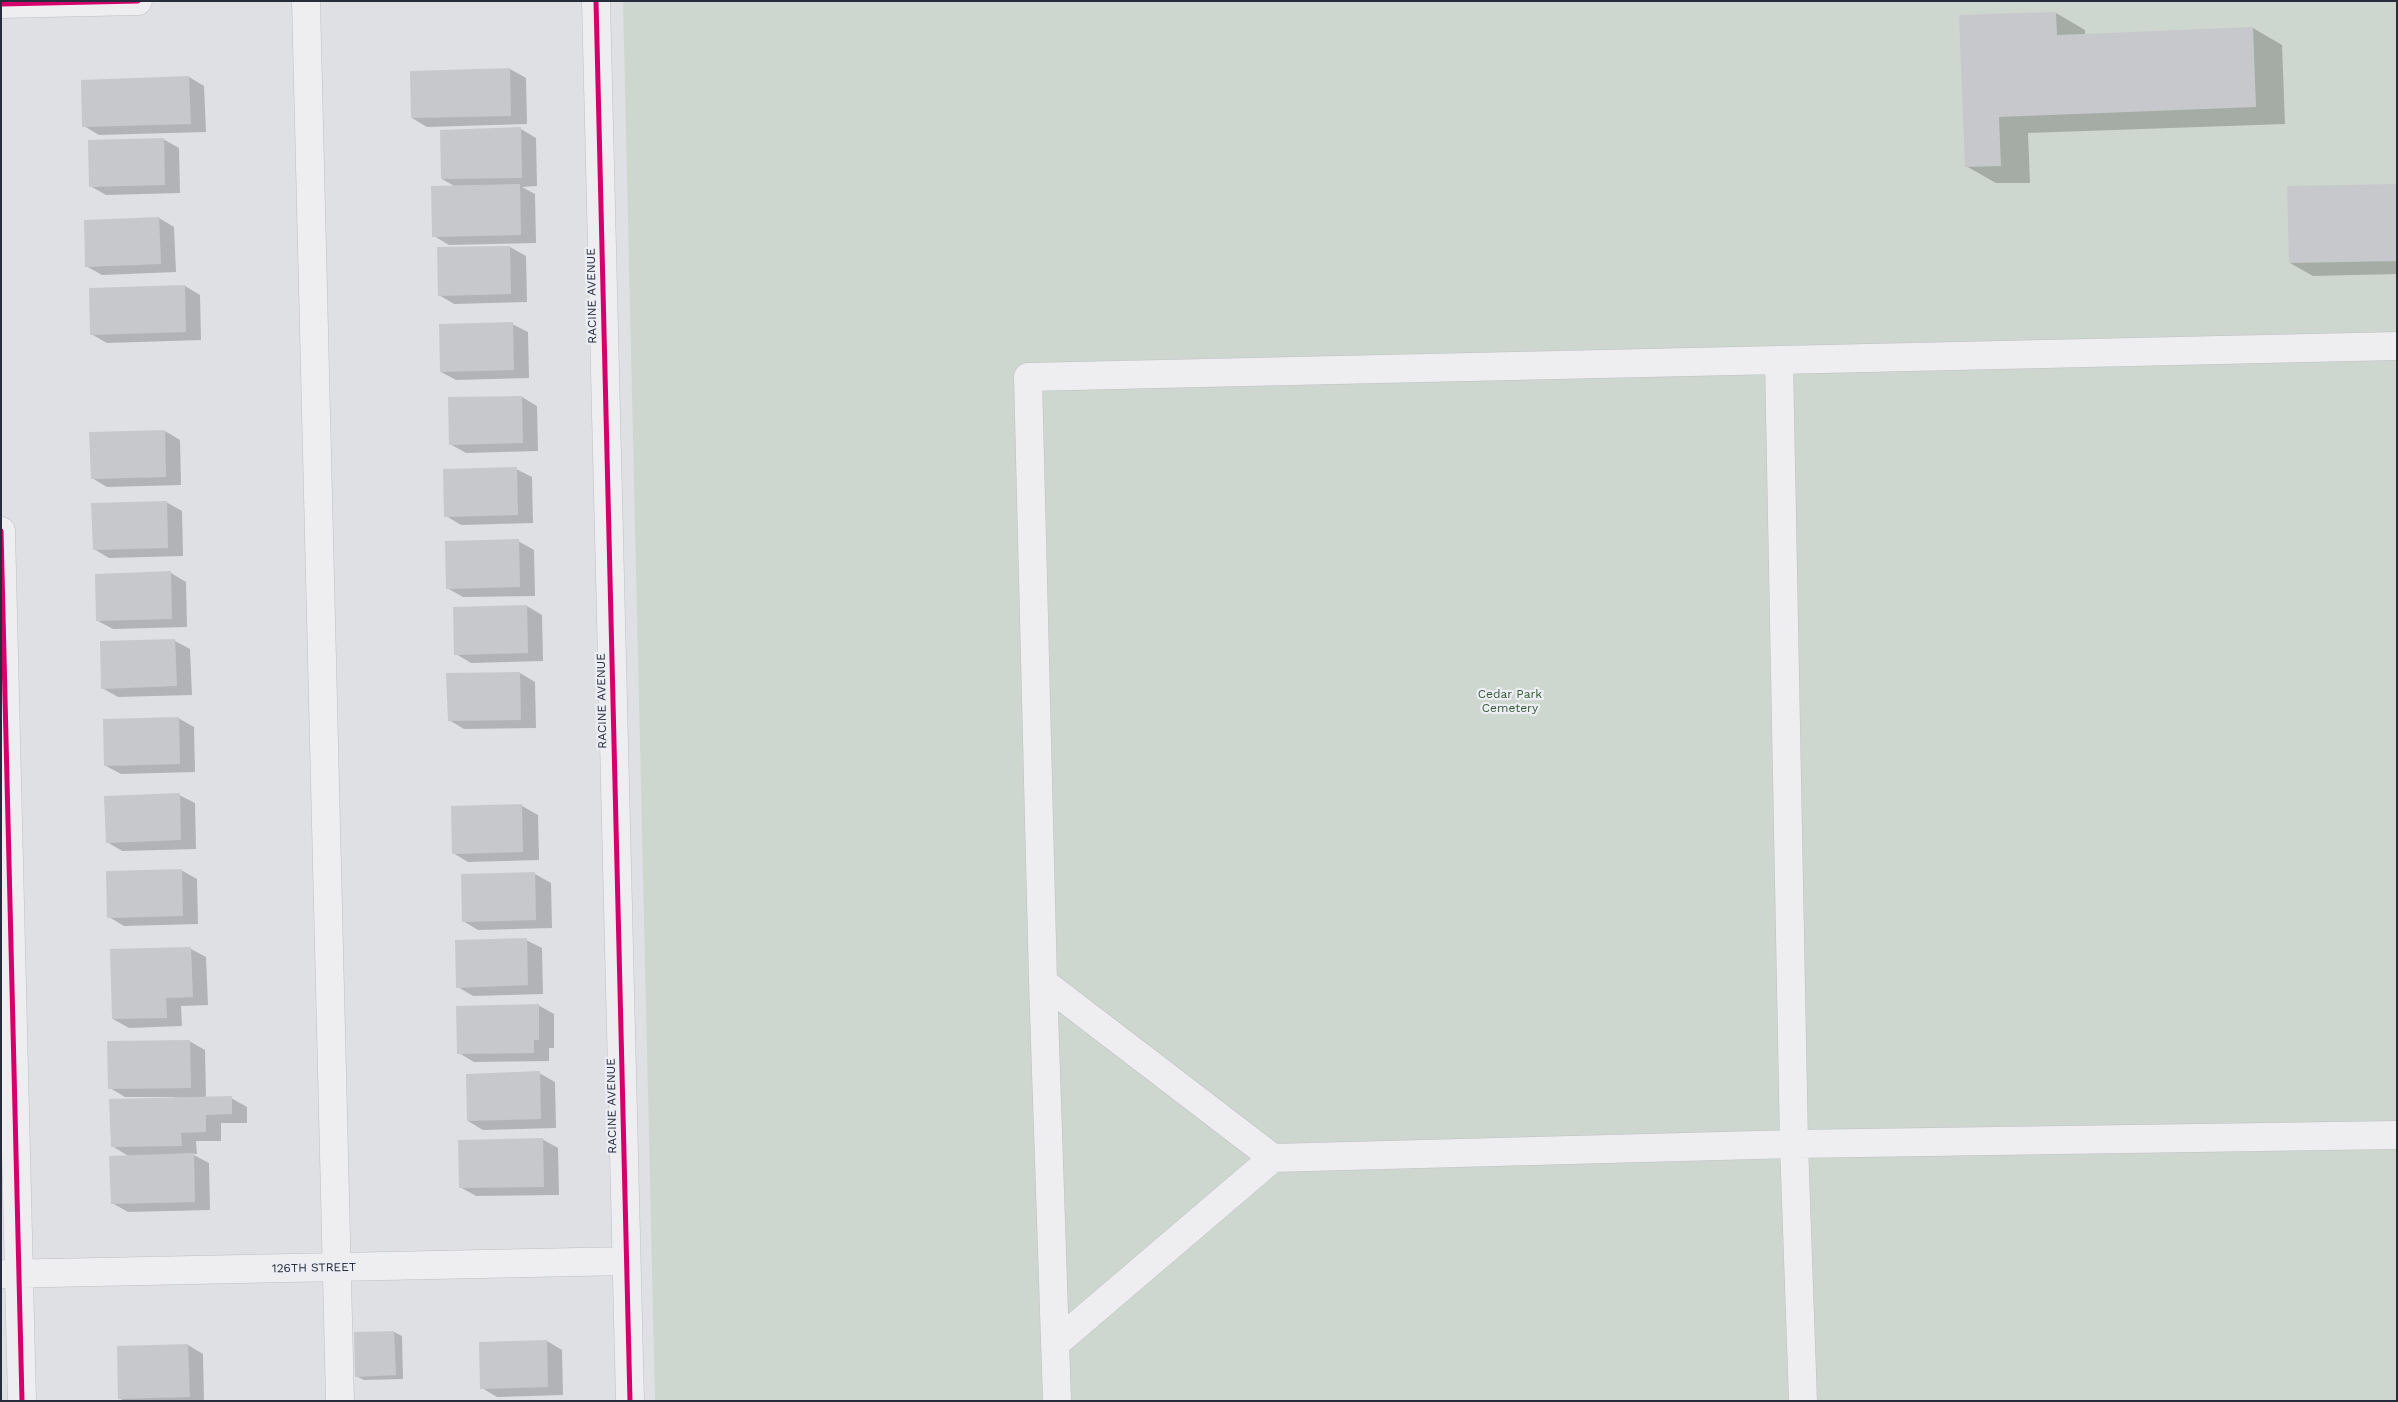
<!DOCTYPE html>
<html>
<head>
<meta charset="utf-8">
<style>
	body { margin:0 }
	#map { position:relative; width:2398px; height:1402px; overflow:hidden; background:#dfe0e4; font-family:"Work Sans",sans-serif }
	canvas { display:block }
	.frame { position:absolute; inset:0; border:2px solid #272c3c; pointer-events:none }
</style>
</head>
<body>
<div id="map">
<canvas width="2398" height="1402"></canvas>
<div class="frame"></div>
</div>
<script>
const ctx = document.querySelector('canvas').getContext('2d');
ctx.lineJoin = 'round';
function fillPath(path, color) {
  ctx.fillStyle = color;
  ctx.fill(path, 'evenodd');
}
function trace(path, color, width, dash) {
  ctx.strokeStyle = color;
  ctx.lineWidth = width;
  ctx.lineCap = dash ? 'butt' : 'round';
  ctx.setLineDash(dash || []);
  ctx.stroke(path);
}
function write(font, color, halo, rows, align = 'center') {
  ctx.font = font + ' "Work Sans",sans-serif';
  ctx.lineWidth = 4.5;
  ctx.setLineDash([]);
  ctx.textBaseline = 'middle';
  ctx.strokeStyle = halo;
  ctx.fillStyle = color;
  for (const [text, x, y, turn = 0] of rows) {
    ctx.save();
    ctx.translate(x, y);
    ctx.rotate((+turn || 0) * Math.PI / 180);
    ctx.textAlign = isNaN(turn) ? turn : align;
    if (halo) ctx.strokeText(text, 0, 0);
    ctx.fillText(text, 0, 0);
    ctx.restore();
  }
}
const green = new Path2D(`
	M 627,1 L 2397,1 L 2397,1401 L 655,1401 L 623,3 Z`);
const shadow = new Path2D(`
	M 2056,13 L 2085,30 L 2085,35 L 2253,28 L 2282,45 L 2285,124 L 2028,133 L 2030,183 L 1996,183 L 1966,166 Z
	M 510,69 L 526,78 L 527,124 L 427,127 L 412,118 L 411,72 Z
	M 189,77 L 204,86 L 206,132 L 99,135 L 84,126 Z
	M 521,129 L 536,138 L 537,186 L 522,187 L 535,194 L 536,243 L 449,245 L 434,236 L 456,187 L 442,179 L 441,131 Z
	M 163,139 L 179,148 L 180,193 L 106,195 L 90,186 Z
	M 2397,185 L 2397,274 L 2313,276 L 2290,263 Z
	M 159,218 L 174,227 L 176,272 L 102,275 L 86,266 L 85,221 Z
	M 510,247 L 526,256 L 527,302 L 454,304 L 439,295 L 438,249 Z
	M 185,286 L 200,295 L 201,340 L 107,343 L 91,334 Z
	M 512,324 L 528,332 L 529,378 L 456,380 L 441,372 Z
	M 522,397 L 537,406 L 538,451 L 466,453 L 450,444 Z
	M 165,431 L 180,440 L 181,485 L 107,487 L 92,478 Z
	M 516,469 L 532,477 L 533,523 L 461,525 L 446,516 Z
	M 166,502 L 182,511 L 183,556 L 109,558 L 94,549 Z
	M 518,541 L 534,550 L 535,596 L 463,597 L 447,588 Z
	M 171,573 L 186,582 L 187,627 L 113,629 L 98,621 Z
	M 527,606 L 542,615 L 543,661 L 471,663 L 456,654 Z
	M 175,641 L 190,649 L 192,695 L 118,697 L 102,688 Z
	M 520,673 L 535,682 L 536,728 L 464,729 L 449,720 Z
	M 178,718 L 194,727 L 195,772 L 121,774 L 106,766 Z
	M 179,795 L 195,803 L 196,849 L 122,851 L 107,842 Z
	M 522,806 L 538,815 L 539,860 L 468,862 L 453,853 L 452,807 Z
	M 181,870 L 197,879 L 198,924 L 124,926 L 109,917 Z
	M 535,874 L 551,883 L 552,928 L 478,930 L 463,921 L 462,875 Z
	M 526,940 L 542,948 L 543,994 L 473,996 L 458,987 Z
	M 191,949 L 206,957 L 208,1005 L 181,1006 L 182,1026 L 129,1028 L 113,1019 Z
	M 538,1005 L 554,1014 L 554,1048 L 549,1048 L 549,1061 L 474,1062 L 459,1053 Z
	M 189,1041 L 205,1050 L 206,1098 L 231,1098 L 247,1107 L 247,1123 L 221,1123 L 221,1141 L 196,1141 L 197,1154 L 192,1154 L 209,1163 L 210,1210 L 128,1212 L 112,1203 L 130,1157 L 112,1146 L 175,1099 L 175,1097 L 125,1097 L 110,1088 Z
	M 539,1073 L 555,1082 L 556,1128 L 483,1130 L 468,1121 Z
	M 542,1139 L 558,1148 L 559,1195 L 476,1196 L 460,1187 Z
	M 394,1332 L 402,1336 L 403,1379 L 364,1380 L 356,1376 L 355,1333 Z
	M 547,1341 L 562,1350 L 563,1395 L 497,1397 L 482,1388 L 480,1343 Z
	M 188,1345 L 203,1354 L 204,1401 L 124,1401 L 119,1398 Z`);
const building = new Path2D(`
	M 2056,12 L 2057,35 L 2253,27 L 2256,107 L 1999,117 L 2001,166 L 1965,167 L 1959,15 Z
	M 510,68 L 511,116 L 411,118 L 410,71 Z
	M 189,76 L 191,124 L 82,127 L 81,80 Z
	M 521,127 L 522,178 L 441,179 L 440,130 Z
	M 164,138 L 165,185 L 89,187 L 88,140 Z
	M 520,184 L 521,235 L 432,237 L 431,186 Z
	M 2397,184 L 2397,261 L 2289,263 L 2287,186 Z
	M 159,217 L 161,264 L 85,267 L 84,220 Z
	M 510,246 L 511,294 L 438,296 L 437,247 Z
	M 185,285 L 186,332 L 90,335 L 89,288 Z
	M 513,322 L 514,370 L 440,372 L 439,324 Z
	M 522,396 L 523,443 L 449,445 L 448,397 Z
	M 165,430 L 166,477 L 91,479 L 89,432 Z
	M 517,467 L 518,515 L 444,517 L 443,469 Z
	M 167,501 L 168,548 L 93,550 L 91,503 Z
	M 519,539 L 520,587 L 446,589 L 445,541 Z
	M 171,571 L 172,619 L 96,621 L 95,574 Z
	M 527,605 L 528,653 L 454,655 L 453,607 Z
	M 175,639 L 177,686 L 101,689 L 100,641 Z
	M 520,672 L 521,720 L 448,721 L 446,673 Z
	M 179,717 L 180,764 L 104,766 L 103,719 Z
	M 180,793 L 181,840 L 106,843 L 104,796 Z
	M 522,804 L 523,852 L 452,854 L 451,806 Z
	M 182,869 L 183,916 L 107,918 L 106,871 Z
	M 535,872 L 536,920 L 462,922 L 461,874 Z
	M 527,938 L 528,985 L 456,988 L 455,940 Z
	M 191,947 L 193,997 L 166,998 L 167,1018 L 112,1019 L 110,949 Z
	M 539,1004 L 539,1040 L 534,1040 L 534,1053 L 457,1054 L 456,1006 Z
	M 190,1040 L 191,1088 L 108,1089 L 107,1041 Z
	M 540,1071 L 541,1119 L 467,1121 L 466,1074 Z
	M 232,1096 L 232,1114 L 206,1115 L 206,1132 L 181,1133 L 182,1146 L 111,1147 L 109,1099 Z
	M 543,1138 L 544,1187 L 459,1188 L 458,1140 Z
	M 194,1153 L 195,1202 L 111,1204 L 109,1156 Z
	M 394,1331 L 396,1375 L 355,1377 L 354,1332 Z
	M 547,1340 L 548,1387 L 480,1389 L 479,1342 Z
	M 188,1344 L 190,1397 L 118,1399 L 117,1346 Z`);
const minor = new Path2D(`
	M 306,1 L 340,1401
	M 596,1 L 630,1401
	M 1,4 L 138,1
	M 1779,360 L 1794,1144 L 1803,1401
	M 1,531 L 22,1401
	M 1043,982 L 1273,1158
	M 1,1274 L 626,1261
	M 1056,1343 L 1273,1158 L 1794,1144 L 2397,1135
	M 1057,1401 L 1043,982 L 1028,377 L 2397,346`);
const cycleway = new Path2D(`
	M 596,1 L 630,1401
	M 1,4 L 138,1
	M 1,531 L 22,1401`);
const streetNames = [
	["RACINE AVENUE",592,296,-91],
	["RACINE AVENUE",602,701,-91],
	["RACINE AVENUE",612,1106,-91],
	["126TH STREET",314,1268,-1]
];
const parkNames = [
	["Cedar Park",1510,694],
	["Cemetery",1510,708]
];
fillPath(green, '#ced7cf');
fillPath(shadow, '#0003');
fillPath(building, '#c7c8cc');
trace(minor, '#bdbec2', 29);
trace(minor, '#eeeef1', 28);
trace(cycleway, '#d6006c', 5);
write('12px', '#272c3c', '#eceef4', streetNames);
write('12px', '#375735', '#eceef4', parkNames);
</script>
</body>
</html>
